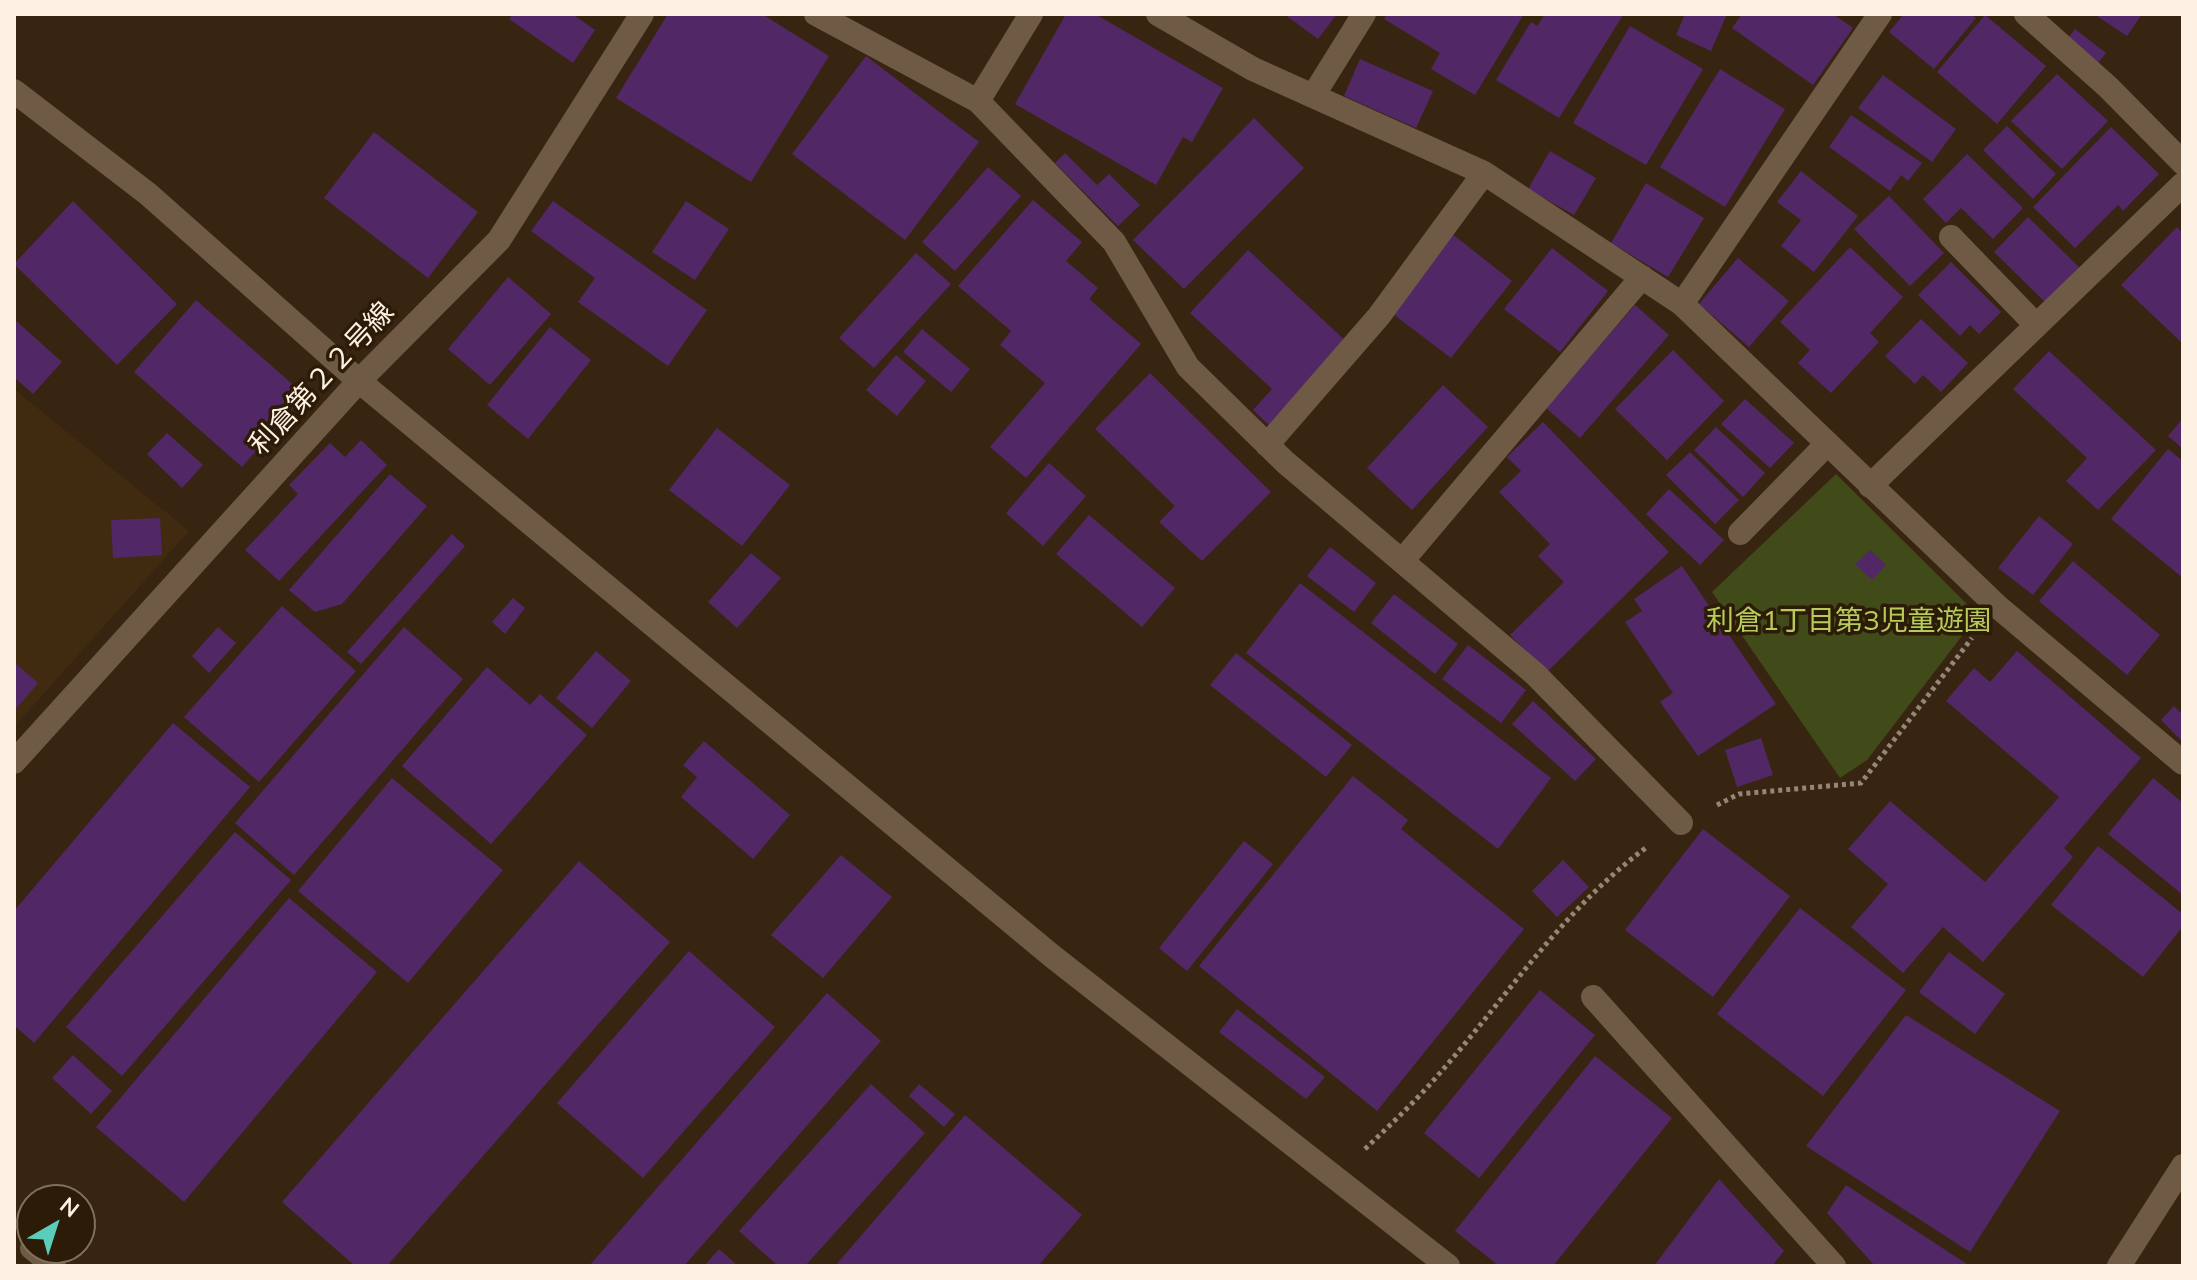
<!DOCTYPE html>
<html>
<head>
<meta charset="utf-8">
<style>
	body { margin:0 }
	#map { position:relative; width:2197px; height:1280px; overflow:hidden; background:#372511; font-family:Mulish,sans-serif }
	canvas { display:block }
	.frame { position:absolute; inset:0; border:16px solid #fdf1e4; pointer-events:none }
	.north { position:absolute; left:16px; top:1184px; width:80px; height:80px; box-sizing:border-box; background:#2c1b07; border:2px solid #80715f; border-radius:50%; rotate:39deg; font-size:22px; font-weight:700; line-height:32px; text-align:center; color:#fdf1e4 }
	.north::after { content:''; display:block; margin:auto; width:28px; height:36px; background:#5bcebb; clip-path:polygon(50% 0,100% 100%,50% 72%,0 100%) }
</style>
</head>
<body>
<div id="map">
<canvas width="2197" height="1280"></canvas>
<div class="frame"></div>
<div class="north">N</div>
</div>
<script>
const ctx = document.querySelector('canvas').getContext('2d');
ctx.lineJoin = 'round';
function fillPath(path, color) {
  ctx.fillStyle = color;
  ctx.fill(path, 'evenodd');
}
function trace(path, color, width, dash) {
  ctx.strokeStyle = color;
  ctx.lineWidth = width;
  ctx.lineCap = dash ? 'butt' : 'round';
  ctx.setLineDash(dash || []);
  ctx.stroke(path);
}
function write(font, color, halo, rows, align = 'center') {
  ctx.font = font + ' Mulish,"Noto Sans JP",sans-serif';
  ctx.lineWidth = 7;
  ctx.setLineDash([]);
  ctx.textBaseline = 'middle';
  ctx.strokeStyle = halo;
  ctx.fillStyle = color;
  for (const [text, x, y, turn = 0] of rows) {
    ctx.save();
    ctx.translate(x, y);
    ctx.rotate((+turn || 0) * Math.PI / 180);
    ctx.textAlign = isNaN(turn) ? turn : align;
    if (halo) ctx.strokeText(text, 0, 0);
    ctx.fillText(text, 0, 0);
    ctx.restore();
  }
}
const built = new Path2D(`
	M 14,389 L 189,531 L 14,727 Z`);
const green = new Path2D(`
	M 1836,474 L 1978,615 L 1867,760 L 1840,778 L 1712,592 Z`);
const building = new Path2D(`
	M 513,14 L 572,14 L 595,30 L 573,63 L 509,19 Z
	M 668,14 L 762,14 L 829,56 L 751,182 L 616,98 Z
	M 1066,14 L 1095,14 L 1223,88 L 1192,142 L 1183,137 L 1156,185 L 1015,104 Z
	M 1284,14 L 1337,14 L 1318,39 Z
	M 1387,14 L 1524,14 L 1475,95 L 1431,69 L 1440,53 L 1384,19 Z
	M 1545,14 L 1623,15 L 1559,118 L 1496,80 L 1531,22 L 1537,26 Z
	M 1685,14 L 1727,14 L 1711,51 L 1676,35 Z
	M 1742,14 L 1833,14 L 1853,28 L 1813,85 L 1732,28 Z
	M 1904,14 L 1971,14 L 1976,18 L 1934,69 L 1889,32 Z
	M 2094,14 L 2142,14 L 2127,36 Z
	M 1985,15 L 2046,66 L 1997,124 L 1937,72 Z
	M 1630,26 L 1703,69 L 1646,165 L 1573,123 Z
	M 2075,29 L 2106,53 L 2096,66 L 2065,42 Z
	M 866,56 L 979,142 L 905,240 L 792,154 Z
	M 1360,59 L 1433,91 L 1416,128 L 1344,96 Z
	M 1720,69 L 1785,109 L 1725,207 L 1660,167 Z
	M 2057,74 L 2108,121 L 2062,169 L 2011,121 Z
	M 1883,75 L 1956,129 L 1932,162 L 1858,108 Z
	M 1851,115 L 1922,163 L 1908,181 L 1901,175 L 1890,191 L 1829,147 Z
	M 1254,118 L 1304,168 L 1184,289 L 1133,240 Z
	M 2007,126 L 2056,174 L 2033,199 L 1983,150 Z
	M 2111,127 L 2159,174 L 2123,211 L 2118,205 L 2075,248 L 2033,207 Z
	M 374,132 L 478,212 L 428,278 L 324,198 Z
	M 1550,151 L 1596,178 L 1574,215 L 1528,189 Z
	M 1065,153 L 1097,185 L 1109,174 L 1140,205 L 1118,226 L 1055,163 Z
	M 1967,154 L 2023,208 L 1993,239 L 1961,208 L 1946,223 L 1923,199 Z
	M 988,167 L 1021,196 L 955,271 L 922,242 Z
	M 1801,171 L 1858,216 L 1814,272 L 1781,246 L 1801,220 L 1777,202 Z
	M 1646,183 L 1704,218 L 1668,277 L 1611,243 Z
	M 1889,196 L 1944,253 L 1910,286 L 1854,229 Z
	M 1033,200 L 1082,242 L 1066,261 L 1098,288 L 1089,299 L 1141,344 L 1026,478 L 990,447 L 1045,383 L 1000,345 L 1011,331 L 958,286 Z
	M 73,201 L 177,304 L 117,365 L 14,264 Z
	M 553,201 L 707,310 L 668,366 L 578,302 L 595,278 L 531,231 Z
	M 686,201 L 729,229 L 695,280 L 652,252 Z
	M 2028,217 L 2081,269 L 2046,303 L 1994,252 Z
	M 2177,227 L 2183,233 L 2183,344 L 2121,285 Z
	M 1451,233 L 1512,281 L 1451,358 L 1389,311 Z
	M 1850,247 L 1903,297 L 1870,333 L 1879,342 L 1831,393 L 1798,363 L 1810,350 L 1780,322 Z
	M 1552,248 L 1608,291 L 1560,352 L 1504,309 Z
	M 1248,250 L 1349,344 L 1271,427 L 1253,410 L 1272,389 L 1190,313 Z
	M 916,253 L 951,284 L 874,368 L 839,338 Z
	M 1738,258 L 1789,301 L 1749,347 L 1699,304 Z
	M 1951,262 L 2001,312 L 1979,334 L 1970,325 L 1960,336 L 1918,295 Z
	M 508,277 L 551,314 L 490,385 L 448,349 Z
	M 196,300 L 305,395 L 242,467 L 134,372 Z
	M 1635,305 L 1669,335 L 1580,438 L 1546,408 Z
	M 14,319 L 62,362 L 33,394 L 14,377 Z
	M 1921,319 L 1968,363 L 1941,392 L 1923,375 L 1915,384 L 1885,356 Z
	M 550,327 L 591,360 L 528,439 L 487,405 Z
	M 922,329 L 970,369 L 951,392 L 903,352 Z
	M 1673,350 L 1724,401 L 1667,460 L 1615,409 Z
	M 2049,351 L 2156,450 L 2098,510 L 2066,481 L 2087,458 L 2013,389 Z
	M 896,355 L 926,381 L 897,416 L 866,390 Z
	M 1150,373 L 1271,492 L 1202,561 L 1159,522 L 1175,506 L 1095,429 Z
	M 1443,385 L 1488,427 L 1412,510 L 1367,468 Z
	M 1745,399 L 1794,443 L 1770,468 L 1721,424 Z
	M 2183,418 L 2183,449 L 2168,436 Z
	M 1543,422 L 1669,552 L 1547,672 L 1510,635 L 1564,582 L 1538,556 L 1550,544 L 1499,492 L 1521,471 L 1507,457 Z
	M 1716,427 L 1765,473 L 1743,497 L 1694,450 Z
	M 717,428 L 790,485 L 742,546 L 669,490 Z
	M 167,433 L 203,465 L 182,488 L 147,454 Z
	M 361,440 L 387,465 L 279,581 L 245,550 L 298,494 L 289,485 L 330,443 L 345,457 Z
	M 2168,449 L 2183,461 L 2183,578 L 2111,519 Z
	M 1690,452 L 1739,500 L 1715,524 L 1666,475 Z
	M 1049,463 L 1086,496 L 1043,546 L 1006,513 Z
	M 390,474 L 427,506 L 342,604 L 315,612 L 289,590 Z
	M 1669,489 L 1724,540 L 1700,565 L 1646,514 Z
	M 1089,515 L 1175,588 L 1142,627 L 1056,554 Z
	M 2039,516 L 2073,544 L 2033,595 L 1998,568 Z
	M 160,518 L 162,555 L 113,558 L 111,520 Z
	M 452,534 L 465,546 L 361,664 L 347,652 Z
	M 1330,547 L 1376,583 L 1354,612 L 1307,576 Z
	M 1870,550 L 1886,565 L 1872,580 L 1855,564 Z
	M 751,553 L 781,578 L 737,628 L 708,602 Z
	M 2073,561 L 2160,635 L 2127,675 L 2039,601 Z
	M 1682,566 L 1776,704 L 1698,756 L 1660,702 L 1673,693 L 1625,622 L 1642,611 L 1634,599 Z
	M 1300,583 L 1551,778 L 1498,849 L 1246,653 Z
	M 1394,594 L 1458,644 L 1435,674 L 1371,623 Z
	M 513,598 L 525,608 L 505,634 L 492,622 Z
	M 282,606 L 356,671 L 259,782 L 184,717 Z
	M 218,627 L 236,643 L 209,673 L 192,656 Z
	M 404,627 L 463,679 L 294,875 L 235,823 Z
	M 1468,645 L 1526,690 L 1501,723 L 1442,679 Z
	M 596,651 L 631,681 L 592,728 L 556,698 Z
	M 2017,651 L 2141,758 L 2064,848 L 2073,857 L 1983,962 L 1943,927 L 1903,973 L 1851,927 L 1888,884 L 1848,849 L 1890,801 L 1985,882 L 2059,797 L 1946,701 L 1974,668 L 1990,682 Z
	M 1236,653 L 1352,745 L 1326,777 L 1210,685 Z
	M 14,662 L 38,683 L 14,711 Z
	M 487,667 L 530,705 L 540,694 L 587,735 L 491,844 L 402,766 Z
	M 1533,701 L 1596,759 L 1575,781 L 1512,724 Z
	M 2174,706 L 2183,715 L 2183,742 L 2161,720 Z
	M 173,723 L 250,787 L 34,1043 L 14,1025 L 14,911 Z
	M 1761,738 L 1773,775 L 1737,787 L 1725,750 Z
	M 704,741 L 790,815 L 753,859 L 681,797 L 697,777 L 683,765 Z
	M 1353,776 L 1408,820 L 1401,829 L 1524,929 L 1377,1111 L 1199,966 Z
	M 392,778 L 503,870 L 408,983 L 298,891 Z
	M 2153,778 L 2183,803 L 2183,895 L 2108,834 Z
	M 1703,829 L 1790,896 L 1713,997 L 1625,930 Z
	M 235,832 L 291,880 L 122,1076 L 66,1027 Z
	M 1244,841 L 1273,864 L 1187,971 L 1159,948 Z
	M 2098,846 L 2183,914 L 2183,926 L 2143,977 L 2051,905 Z
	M 841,855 L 892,897 L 823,978 L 771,935 Z
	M 1563,860 L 1589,887 L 1557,917 L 1532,891 Z
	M 579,861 L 670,942 L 387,1266 L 355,1266 L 282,1202 Z
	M 289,898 L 377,972 L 184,1202 L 96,1127 Z
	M 1800,908 L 1906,990 L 1823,1096 L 1717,1014 Z
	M 689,951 L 775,1027 L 643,1178 L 557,1103 Z
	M 1949,952 L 2005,994 L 1975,1034 L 1919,992 Z
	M 1540,990 L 1595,1035 L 1479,1178 L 1424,1133 Z
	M 827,993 L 881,1041 L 684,1266 L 589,1266 Z
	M 1237,1009 L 1325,1077 L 1306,1099 L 1219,1032 Z
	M 1906,1015 L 2060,1111 L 1970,1252 L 1806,1146 Z
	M 73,1055 L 112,1091 L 91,1114 L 52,1078 Z
	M 1595,1056 L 1672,1118 L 1553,1266 L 1499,1266 L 1455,1231 Z
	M 871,1084 L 925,1133 L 805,1266 L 778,1266 L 739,1231 Z
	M 919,1084 L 955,1114 L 944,1127 L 909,1096 Z
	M 965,1115 L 1082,1215 L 1038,1266 L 835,1266 Z
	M 1719,1179 L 1784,1251 L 1772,1266 L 1654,1266 Z
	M 1846,1185 L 1970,1266 L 1875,1266 L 1827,1213 Z
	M 719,1249 L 738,1266 L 704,1266 Z`);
const path = new Path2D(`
	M 1717,805 L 1739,794 L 1861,783 L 1972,638
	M 1365,1149 C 1390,1125 1416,1101 1439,1074 C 1506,998 1564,908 1647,847`);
const minor = new Path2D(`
	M 816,14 L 978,101 L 1114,242 L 1188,367 L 1285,462 L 1535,674 L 1681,823
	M 1158,14 L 1253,69 L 1484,173 L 1682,304 L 1997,606 L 2183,763
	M 2026,14 L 2108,87 L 2183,163
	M 14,91 L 148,194 L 359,381 L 1052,956 L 1448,1266
	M 1313,96 L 1364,14
	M 978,101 L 1031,14
	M 1951,237 L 2036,325
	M 1682,304 L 1880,14
	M 1267,445 L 1379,316 L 1484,173
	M 1870,486 L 2183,184
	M 1740,533 L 1827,444
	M 1402,561 L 1642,277
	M 14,762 L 359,381 L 499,240 L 642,14
	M 1593,997 L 1834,1266
	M 32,1248 L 54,1266
	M 2119,1266 L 2183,1166`);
const streetNames = [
	["利倉第２２号線",322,379,-47]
];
const parkNames = [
	["利倉1丁目第3児童遊園",1849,622]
];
fillPath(built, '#412b10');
fillPath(green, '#414a19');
fillPath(building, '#522766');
trace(path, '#958675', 5, [4, 4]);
trace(minor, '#6f5b45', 24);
write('28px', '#fdf1e4', '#2c1b07', streetNames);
write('28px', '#b7cb58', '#2c1b07', parkNames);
</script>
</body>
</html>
